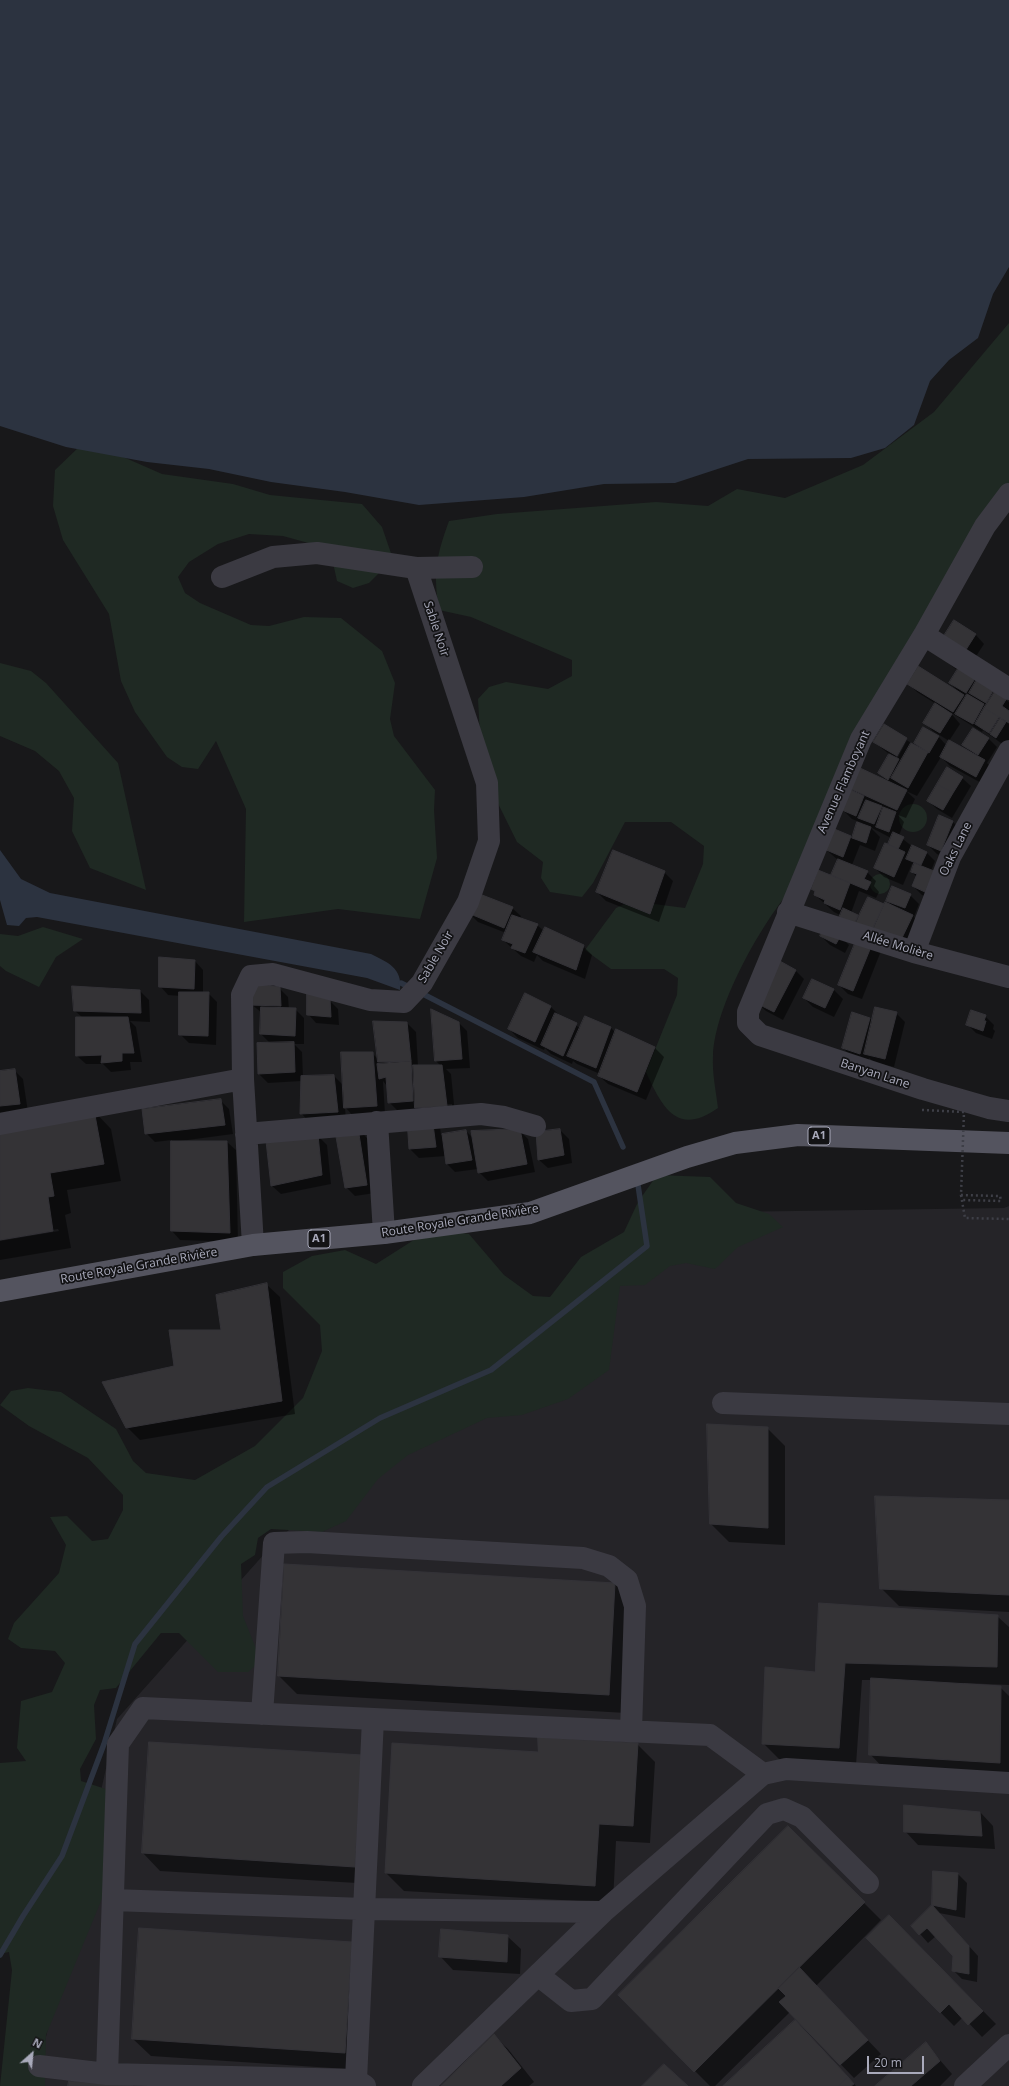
<!DOCTYPE html>
<html>
<head>
<meta charset="utf-8">
<style>
	body { margin:0 }
	#map { position:relative; width:1009px; height:2086px; overflow:hidden; background:#18181a; font-family:"Open Sans",sans-serif }
	canvas { display:block }
	.north { position:absolute; left:12px; top:2034px; width:40px; height:40px; -webkit-text-stroke:3px #131315; paint-order:stroke; rotate:27deg; font-size:11px; font-weight:700; line-height:16px; text-align:center; color:#a9aabb }
	.north::after { content:''; display:block; margin:auto; width:14px; height:18px; background:#a9aabb; clip-path:polygon(50% 0,100% 100%,50% 72%,0 100%) }
	.scale { position:absolute; left:867px; top:2056px; width:57px; height:18px; box-sizing:border-box; border:2px solid #a9aabb; border-top:0; padding-left:5px; font-size:12px; line-height:14px; white-space:nowrap; color:#a9aabb; -webkit-text-stroke:3px #131315; paint-order:stroke }
</style>
</head>
<body>
<div id="map">
<canvas width="1009" height="2086"></canvas>
<div class="north">N</div>
<div class="scale">20 m</div>
</div>
<script>
const ctx = document.querySelector('canvas').getContext('2d');
ctx.lineJoin = 'round';
function fillPath(path, color) {
  ctx.fillStyle = color;
  ctx.fill(path, 'evenodd');
}
function trace(path, color, width, dash) {
  ctx.strokeStyle = color;
  ctx.lineWidth = width;
  ctx.lineCap = dash ? 'butt' : 'round';
  ctx.setLineDash(dash || []);
  ctx.stroke(path);
}
function write(font, color, halo, rows, align = 'center') {
  ctx.font = font + ' "Open Sans",sans-serif';
  ctx.lineWidth = 3.5;
  ctx.setLineDash([]);
  ctx.textBaseline = 'middle';
  ctx.strokeStyle = halo;
  ctx.fillStyle = color;
  for (const [text, x, y, turn = 0] of rows) {
    ctx.save();
    ctx.translate(x, y);
    ctx.rotate((+turn || 0) * Math.PI / 180);
    ctx.textAlign = isNaN(turn) ? turn : align;
    if (halo) ctx.strokeText(text, 0, 0);
    ctx.fillText(text, 0, 0);
    ctx.restore();
  }
}
const built = new Path2D(`
	M 1009,1206 L 1009,2086 L 35,2086 L 117,1719 L 274,1543 L 655,1213 L 1004,1208 Z`);
const green = new Path2D(`
	M 1009,323 L 1009,489 L 791,889 C 759,928 715,1006 713,1056 C 712,1073 716,1091 718,1108 C 677,1137 662,1107 646,1072 L 677,995 L 678,978 L 664,969 L 611,969 L 585,950 L 616,908 L 631,901 L 685,908 L 703,864 L 704,846 L 671,822 L 625,822 L 593,883 L 582,897 L 550,892 L 541,878 L 543,862 L 517,842 L 482,771 L 478,699 L 489,687 L 506,682 L 548,689 L 572,676 L 572,660 L 471,617 L 439,610 C 433,572 436,557 449,521 L 497,514 L 656,502 L 708,506 L 737,489 L 785,498 L 863,465 L 934,412 Z
	M 96,445 L 162,474 L 233,484 L 270,495 L 362,504 L 382,527 L 393,559 L 369,583 L 353,588 L 337,581 L 330,549 L 283,536 L 249,534 L 218,544 L 189,562 L 178,577 L 185,593 L 200,603 L 251,625 L 269,626 L 304,617 L 341,618 L 382,651 L 395,683 L 390,719 L 394,736 L 435,790 L 434,810 L 437,858 L 420,919 L 338,909 L 244,922 L 246,809 L 216,741 L 198,769 L 182,767 L 167,757 L 135,712 L 121,681 L 109,614 L 63,540 L 53,506 L 55,470 L 80,446 Z
	M 0,663 L 31,671 L 46,683 L 118,763 L 146,890 L 90,868 L 72,831 L 74,798 L 59,771 L 35,751 L 0,736 Z
	M899 818a14 14 0 1 1 28 0a14 14 0 1 1-28 0Z
	M870 884a10 10 0 1 1 20 0a10 10 0 1 1-20 0Z
	M 43,927 L 83,939 L 56,957 L 39,987 L 6,971 L 0,966 L 0,934 L 18,936 Z
	M 657,1175 L 710,1177 L 736,1203 L 769,1214 L 783,1227 L 738,1247 L 715,1269 L 686,1263 L 670,1266 L 645,1285 L 620,1286 L 609,1370 L 568,1399 L 522,1415 L 487,1418 L 408,1455 L 378,1479 L 346,1521 L 322,1532 L 271,1529 L 258,1538 L 255,1555 L 241,1564 L 243,1616 L 261,1661 L 248,1672 L 218,1672 L 179,1633 L 161,1633 L 116,1688 L 100,1690 L 94,1705 L 96,1739 L 80,1769 L 81,1781 L 112,1791 L 103,1896 L 46,2035 L 45,2086 L 0,2086 L 12,1970 L 9,1952 L 0,1954 L 0,1763 L 26,1761 L 17,1748 L 21,1701 L 52,1692 L 65,1663 L 55,1651 L 21,1648 L 8,1639 L 14,1623 L 59,1573 L 66,1545 L 50,1517 L 67,1516 L 92,1541 L 108,1539 L 123,1510 L 123,1495 L 88,1458 L 29,1426 L 0,1405 L 11,1391 L 28,1388 L 61,1392 L 116,1429 L 133,1461 L 146,1473 L 195,1480 L 255,1446 L 303,1398 L 322,1351 L 320,1325 L 283,1288 L 283,1272 L 312,1256 L 345,1250 L 376,1264 L 417,1238 L 450,1231 L 469,1234 L 504,1275 L 533,1296 L 550,1297 L 581,1257 L 624,1232 L 638,1202 Z`);
const water = new Path2D(`
	M 0,0 L 1009,0 L 1009,267 L 993,294 L 978,338 L 949,360 L 930,381 L 914,425 L 885,448 L 851,458 L 748,459 L 675,483 L 604,484 L 524,497 L 419,505 L 345,492 L 271,482 L 209,469 L 147,462 L 66,447 L 0,426 Z
	M 0,850 L 21,879 L 50,893 L 371,954 C 387,962 403,968 400,990 L 367,978 L 37,917 L 26,918 L 19,926 L 7,925 L 0,900 Z`);
const shadow = new Path2D(`
	M 954,621 L 976,635 L 984,644 L 971,664 Z
	M 942,658 L 1009,702 L 1009,741 L 1005,746 L 983,730 L 982,732 L 950,712 L 960,724 L 949,741 L 933,731 L 924,722 L 936,704 L 917,692 L 909,684 L 959,692 L 950,683 L 958,671 Z
	M 884,726 L 921,749 L 915,743 L 938,736 L 947,746 L 972,753 L 964,745 L 988,738 L 997,747 L 987,763 L 993,769 L 985,785 L 950,766 L 941,757 L 917,796 L 906,791 L 915,799 L 906,818 L 898,815 L 904,822 L 899,836 L 913,847 L 926,852 L 935,861 L 931,871 L 934,900 L 922,895 L 913,886 L 917,877 L 912,872 L 914,866 L 912,864 L 903,885 L 884,877 L 875,868 L 891,838 L 870,827 L 880,837 L 875,851 L 860,845 L 852,865 L 867,872 L 876,881 L 874,886 L 879,892 L 876,898 L 859,891 L 851,913 L 859,918 L 868,898 L 885,906 L 893,907 L 887,900 L 910,895 L 919,904 L 914,917 L 921,925 L 909,950 L 834,912 L 815,895 L 816,892 L 812,888 L 832,876 L 838,860 L 825,849 L 833,830 L 853,838 L 858,823 L 862,825 L 862,823 L 852,819 L 843,810 L 857,794 L 852,789 L 887,781 L 879,773 L 889,754 L 874,742 ZM 905,740 L 907,740 L 896,761 L 894,760 Z
	M 962,778 L 971,786 L 952,818 L 937,809 L 928,801 Z
	M 940,817 L 953,822 L 962,831 L 950,859 L 937,854 L 928,845 Z
	M 664,872 L 673,881 L 659,922 L 606,901 L 597,892 Z
	M 512,908 L 521,916 L 520,919 L 537,925 L 544,931 L 583,946 L 592,955 L 585,979 L 543,961 L 537,955 L 534,962 L 521,956 L 503,940 L 506,933 L 478,922 L 469,913 Z
	M 821,936 L 840,936 L 849,945 L 845,953 L 830,945 Z
	M 859,937 L 881,951 L 862,999 L 848,994 L 839,985 Z
	M 195,961 L 203,970 L 203,993 L 208,993 L 217,1002 L 216,1045 L 189,1043 L 180,1034 L 180,996 L 168,995 L 160,986 Z
	M 795,970 L 804,979 L 783,1020 L 766,1011 L 757,1003 Z
	M 813,980 L 834,990 L 843,999 L 834,1017 L 813,1007 L 804,998 Z
	M 279,988 L 288,997 L 289,1009 L 295,1009 L 304,1018 L 304,1044 L 294,1044 L 302,1052 L 303,1077 L 334,1076 L 344,1086 L 372,1053 L 378,1059 L 407,1023 L 416,1032 L 418,1066 L 441,1066 L 436,1061 L 458,1022 L 467,1031 L 470,1068 L 446,1069 L 451,1074 L 455,1114 L 398,1111 L 389,1102 L 387,1086 L 383,1081 L 385,1114 L 354,1117 L 345,1107 L 346,1121 L 310,1123 L 302,1114 L 302,1081 L 268,1083 L 259,1074 L 258,1044 L 271,1044 L 261,1034 L 262,1013 L 251,1004 ZM 452,1104 L 452,1106 L 423,1108 L 423,1106 Z
	M 140,991 L 149,1000 L 150,1022 L 130,1021 L 136,1027 L 142,1062 L 130,1062 L 131,1070 L 111,1072 L 103,1064 L 86,1064 L 77,1056 L 83,1018 L 75,1011 Z
	M 329,1000 L 338,1009 L 339,1025 L 316,1023 L 308,1014 Z
	M 550,1006 L 559,1015 L 580,1028 L 611,1028 L 616,1033 L 617,1031 L 655,1048 L 664,1057 L 646,1100 L 608,1084 L 599,1076 L 600,1074 L 577,1064 L 573,1061 L 572,1064 L 551,1054 L 545,1048 L 544,1050 L 518,1038 L 509,1029 Z
	M 896,1013 L 905,1022 L 894,1067 L 874,1062 L 869,1058 L 868,1062 L 852,1057 L 843,1048 L 870,1018 L 873,1021 Z
	M 985,1016 L 994,1025 L 993,1029 L 995,1031 L 992,1039 L 976,1033 L 967,1024 Z
	M 14,1070 L 23,1079 L 28,1112 L 0,1116 L 0,1072 Z
	M 220,1100 L 229,1109 L 233,1134 L 173,1142 L 227,1142 L 236,1150 L 238,1242 L 180,1240 L 172,1231 L 172,1140 L 155,1142 L 146,1133 Z
	M 94,1111 L 111,1129 L 121,1181 L 67,1190 L 71,1213 L 65,1215 L 71,1248 L 0,1260 L 0,1241 L 59,1231 L 58,1229 L 0,1239 Z
	M 408,1120 L 440,1127 L 441,1135 L 466,1131 L 474,1139 L 519,1130 L 528,1139 L 535,1172 L 488,1181 L 479,1172 L 478,1169 L 455,1172 L 447,1164 L 446,1156 L 419,1158 L 410,1149 Z
	M 358,1129 L 367,1138 L 375,1193 L 355,1196 L 346,1187 Z
	M 560,1130 L 569,1139 L 572,1163 L 548,1168 L 539,1160 Z
	M 318,1136 L 327,1145 L 331,1184 L 281,1194 L 272,1186 Z
	M 266,1284 L 280,1297 L 295,1414 L 140,1440 L 127,1427 L 176,1367 L 222,1331 Z
	M 767,1428 L 785,1446 L 785,1545 L 729,1542 L 711,1524 Z
	M 1009,1501 L 1009,1612 L 899,1606 L 881,1588 Z
	M 615,1584 L 632,1602 L 626,1713 L 297,1694 L 279,1676 Z
	M 820,1604 L 997,1616 L 1009,1627 L 1009,1685 L 964,1683 L 964,1685 L 1000,1687 L 1009,1696 L 1009,1780 L 887,1772 L 870,1754 L 872,1680 L 862,1680 L 856,1765 L 781,1761 L 763,1743 L 816,1673 Z
	M 637,1744 L 655,1762 L 650,1843 L 616,1841 L 613,1903 L 404,1891 L 386,1873 L 538,1753 Z
	M 361,1756 L 373,1884 L 160,1871 L 143,1853 Z
	M 980,1812 L 993,1826 L 995,1849 L 918,1845 L 905,1831 Z
	M 788,1827 L 881,1920 L 816,1986 L 881,2054 L 854,2078 L 790,2012 L 715,2086 L 710,2086 L 619,1995 Z
	M 934,1872 L 958,1874 L 967,1883 L 965,1918 L 939,1913 L 978,1956 L 977,1982 L 962,1979 L 953,1970 L 954,1956 L 936,1936 L 928,1943 L 913,1926 L 933,1906 Z
	M 889,1916 L 996,2024 L 982,2037 L 963,2017 L 954,2026 L 867,1938 Z
	M 507,1936 L 521,1949 L 520,1974 L 453,1970 L 440,1956 Z
	M 352,1943 L 362,2070 L 151,2056 L 133,2039 Z
	M 795,2021 L 856,2086 L 724,2086 Z
	M 494,2036 L 508,2049 L 534,2082 L 529,2086 L 443,2086 Z
	M 926,2044 L 952,2074 L 940,2086 L 876,2086 Z`);
const stream = new Path2D(`
	M 401,983 L 411,988
	M 419,992 L 594,1082 L 623,1147
	M 0,1955 L 23,1916 L 62,1856 L 104,1744 L 135,1644 L 221,1537 L 267,1487 L 380,1418 L 491,1370 L 647,1246 L 638,1185`);
const building = new Path2D(`
	M 954,620 L 976,634 L 962,656 L 940,642 Z
	M 918,666 L 964,695 L 953,712 L 907,684 Z
	M 959,667 L 976,677 L 966,693 L 949,683 Z
	M 977,679 L 994,689 L 986,703 L 969,693 Z
	M 995,691 L 1007,698 L 1002,706 L 1009,711 L 1009,723 L 984,708 Z
	M 967,694 L 984,704 L 973,724 L 955,714 Z
	M 935,703 L 952,714 L 940,733 L 923,723 Z
	M 984,708 L 999,717 L 989,733 L 975,724 Z
	M 1000,718 L 1006,722 L 996,738 L 990,734 Z
	M 884,724 L 907,738 L 897,756 L 873,742 Z
	M 923,727 L 939,736 L 929,753 L 914,743 Z
	M 973,728 L 989,738 L 978,755 L 962,745 Z
	M 949,740 L 985,760 L 976,777 L 940,757 Z
	M 911,743 L 928,752 L 908,788 L 891,778 Z
	M 889,754 L 899,759 L 888,780 L 878,773 Z
	M 947,767 L 963,777 L 953,793 L 937,784 Z
	M 860,768 L 907,790 L 897,810 L 851,789 Z
	M 937,784 L 953,793 L 943,810 L 927,801 Z
	M 851,790 L 864,796 L 856,816 L 842,810 Z
	M 866,800 L 882,806 L 874,824 L 858,818 Z
	M 883,807 L 896,812 L 889,832 L 876,827 Z
	M 939,815 L 953,821 L 941,851 L 927,845 Z
	M 857,822 L 871,827 L 866,843 L 852,838 Z
	M 832,828 L 851,836 L 843,857 L 824,849 Z
	M 893,832 L 904,837 L 898,849 L 888,844 Z
	M 885,843 L 905,852 L 894,877 L 874,868 Z
	M 912,845 L 927,852 L 921,865 L 906,859 Z
	M 613,850 L 665,871 L 650,914 L 596,892 Z
	M 838,859 L 868,871 L 864,879 L 871,882 L 867,890 L 831,875 Z
	M 914,863 L 934,871 L 925,892 L 912,886 L 917,874 L 911,872 Z
	M 818,870 L 850,883 L 840,910 L 824,903 L 825,900 L 814,895 L 815,891 L 811,889 Z
	M 892,886 L 911,894 L 905,908 L 886,901 Z
	M 477,893 L 513,907 L 504,928 L 468,913 Z
	M 868,897 L 884,904 L 871,932 L 855,924 Z
	M 885,902 L 913,915 L 900,942 L 873,929 Z
	M 843,908 L 858,915 L 853,927 L 838,920 Z
	M 512,915 L 538,924 L 525,953 L 511,948 L 513,944 L 502,940 Z
	M 545,927 L 584,945 L 576,970 L 533,952 Z
	M 824,927 L 841,935 L 836,944 L 820,936 Z
	M 858,936 L 873,942 L 853,991 L 838,985 Z
	M 159,957 L 195,960 L 194,989 L 159,987 Z
	M 778,960 L 796,970 L 774,1012 L 756,1003 Z
	M 812,979 L 834,989 L 825,1008 L 803,998 Z
	M 253,983 L 280,987 L 281,1006 L 250,1005 Z
	M 72,986 L 140,990 L 141,1013 L 74,1011 Z
	M 179,992 L 209,992 L 208,1036 L 179,1035 Z
	M 307,993 L 330,999 L 331,1017 L 307,1015 Z
	M 525,993 L 551,1006 L 535,1042 L 508,1029 Z
	M 261,1007 L 296,1008 L 295,1036 L 260,1034 Z
	M 875,1007 L 897,1012 L 885,1059 L 864,1054 Z
	M 431,1009 L 459,1022 L 462,1059 L 435,1061 Z
	M 971,1010 L 986,1015 L 984,1021 L 986,1021 L 983,1031 L 966,1025 Z
	M 852,1012 L 870,1018 L 860,1054 L 842,1048 Z
	M 555,1013 L 577,1023 L 563,1056 L 541,1045 Z
	M 585,1016 L 611,1027 L 596,1068 L 567,1056 Z
	M 76,1017 L 128,1017 L 134,1053 L 122,1053 L 122,1061 L 101,1063 L 102,1055 L 76,1056 Z
	M 373,1021 L 407,1022 L 411,1061 L 378,1062 Z
	M 616,1029 L 655,1047 L 637,1092 L 598,1076 Z
	M 294,1042 L 295,1072 L 258,1074 L 257,1043 Z
	M 341,1052 L 373,1052 L 377,1106 L 344,1108 Z
	M 411,1061 L 413,1101 L 388,1103 L 386,1077 L 379,1079 L 377,1064 Z
	M 413,1065 L 442,1065 L 447,1106 L 415,1108 Z
	M 15,1069 L 20,1104 L 0,1106 L 0,1071 Z
	M 334,1075 L 338,1112 L 300,1114 L 301,1076 Z
	M 221,1099 L 225,1125 L 145,1134 L 142,1109 Z
	M 94,1110 L 104,1164 L 50,1173 L 54,1196 L 48,1197 L 53,1231 L 0,1240 L 0,1126 Z
	M 432,1117 L 436,1147 L 409,1149 L 407,1119 Z
	M 358,1128 L 367,1185 L 345,1188 L 335,1131 Z
	M 520,1129 L 527,1164 L 478,1173 L 471,1131 Z
	M 560,1129 L 564,1155 L 538,1160 L 536,1132 Z
	M 466,1130 L 472,1160 L 446,1164 L 442,1134 Z
	M 318,1135 L 322,1175 L 271,1186 L 266,1141 Z
	M 171,1141 L 227,1141 L 230,1233 L 171,1231 Z
	M 267,1283 L 282,1401 L 126,1428 L 102,1382 L 174,1366 L 169,1330 L 221,1330 L 216,1295 Z
	M 707,1424 L 768,1427 L 768,1528 L 710,1524 Z
	M 875,1496 L 1009,1500 L 1009,1595 L 880,1589 Z
	M 284,1564 L 615,1583 L 609,1695 L 278,1676 Z
	M 819,1603 L 998,1615 L 997,1667 L 845,1663 L 839,1748 L 762,1744 L 765,1667 L 815,1672 Z
	M 871,1678 L 1001,1686 L 1000,1763 L 869,1755 Z
	M 538,1737 L 638,1743 L 633,1826 L 599,1824 L 595,1886 L 385,1873 L 392,1743 L 538,1752 Z
	M 149,1742 L 362,1755 L 355,1867 L 142,1853 Z
	M 904,1805 L 980,1812 L 982,1836 L 904,1832 Z
	M 788,1826 L 865,1902 L 694,2072 L 618,1995 Z
	M 933,1871 L 958,1873 L 956,1910 L 932,1905 Z
	M 932,1905 L 969,1946 L 969,1974 L 952,1971 L 953,1956 L 927,1928 L 919,1935 L 911,1926 Z
	M 889,1915 L 983,2011 L 968,2025 L 949,2004 L 940,2013 L 866,1938 Z
	M 139,1928 L 352,1942 L 345,2053 L 132,2039 Z
	M 441,1929 L 508,1935 L 507,1962 L 439,1957 Z
	M 799,1967 L 868,2040 L 840,2065 L 779,2002 L 786,1996 L 778,1988 Z
	M 795,2020 L 848,2077 L 839,2086 L 723,2086 Z
	M 494,2034 L 521,2068 L 501,2086 L 441,2086 Z
	M 926,2042 L 940,2061 L 911,2086 L 875,2086 Z
	M 664,2064 L 688,2086 L 642,2086 Z
	M 848,2077 L 854,2084 L 851,2086 L 839,2086 Z
	M 69,2081 L 133,2086 L 68,2086 Z`);
const path = new Path2D(`
	M 961,1195 L 965,1218 L 1009,1219`);
const minor = new Path2D(`
	M 1009,494 L 985,526 L 924,635 L 861,739 L 748,1012 L 748,1023 L 760,1035 L 923,1089 L 989,1108 L 1009,1111
	M 222,577 L 273,557 L 317,553 L 416,568 L 472,567
	M 924,635 L 1009,689
	M 788,912 L 914,952 L 1009,977
	M 914,952 L 950,857 L 1009,751
	M 377,1122 L 384,1233
	M 0,1124 L 243,1079
	M 246,1134 L 481,1114 L 504,1117 L 535,1126
	M 253,1245 L 243,1079 L 242,995 L 251,976 L 273,974 L 370,1000 L 404,1002 L 422,983 L 468,902 L 489,841 L 487,783 L 416,568
	M 723,1403 L 1009,1414
	M 262,1714 L 274,1543 L 307,1542 L 583,1558 L 609,1566 L 627,1580 L 635,1606 L 631,1731
	M 113,1900 L 364,1909 L 603,1912
	M 538,1975 L 571,2001 L 592,1999 L 767,1814 L 784,1809 L 802,1817 L 868,1883
	M 39,2066 L 107,2074 L 356,2080 L 365,2086
	M 107,2074 L 118,1744 L 143,1708 L 710,1735 L 763,1774
	M 356,2080 L 373,1719
	M 423,2086 L 603,1912 L 763,1774 L 786,1769 L 1009,1783
	M 965,2086 L 1009,2045`);
const major = new Path2D(`
	M 0,1291 L 253,1245 L 384,1233 L 530,1213 L 687,1157 L 735,1143 L 798,1135 L 1009,1143`);
const pathBridge = new Path2D(`
	M 922,1110 L 964,1112 L 961,1195 L 1000,1196 L 1001,1201 L 962,1200`);
const shields = [
	[819,1136,22],
	[319,1239,22]
];
const shieldNames = [
	["A1",819,1136],
	["A1",319,1239]
];
const streetNames = [
	["Sable Noir",436,629,72],
	["Avenue Flamboyant",844,782,-66],
	["Oaks Lane",956,849,-64],
	["Allée Molière",898,946,17],
	["Sable Noir",436,957,-60],
	["Banyan Lane",875,1074,18],
	["Route Royale Grande Rivière",460,1221,-9],
	["Route Royale Grande Rivière",139,1266,-10]
];
fillPath(built, '#252428');
fillPath(green, '#1f2923');
fillPath(water, '#2c3340');
fillPath(shadow, '#0007');
trace(stream, '#2c3340', 5.5);
fillPath(building, '#343336');
trace(building, '#333237', 1);
trace(path, '#3e3f47', 2.5, [2, 3]);
trace(minor, '#3b3a42', 22);
trace(major, '#54545f', 22);
trace(pathBridge, '#3e3f47', 2.5, [2, 3]);
for (const [x, y, w] of shields) {
  const box = new Path2D();
  box.roundRect(x - w / 2, y - 9, w, 18, 3);
  ctx.fillStyle = '#131315';
  ctx.fill(box);
  trace(box, '#a9aabb', 1);
}
write('bold 11px', '#a9aabb', null, shieldNames);
write('12px', '#a9aabb', '#131315', streetNames);
</script>
</body>
</html>
